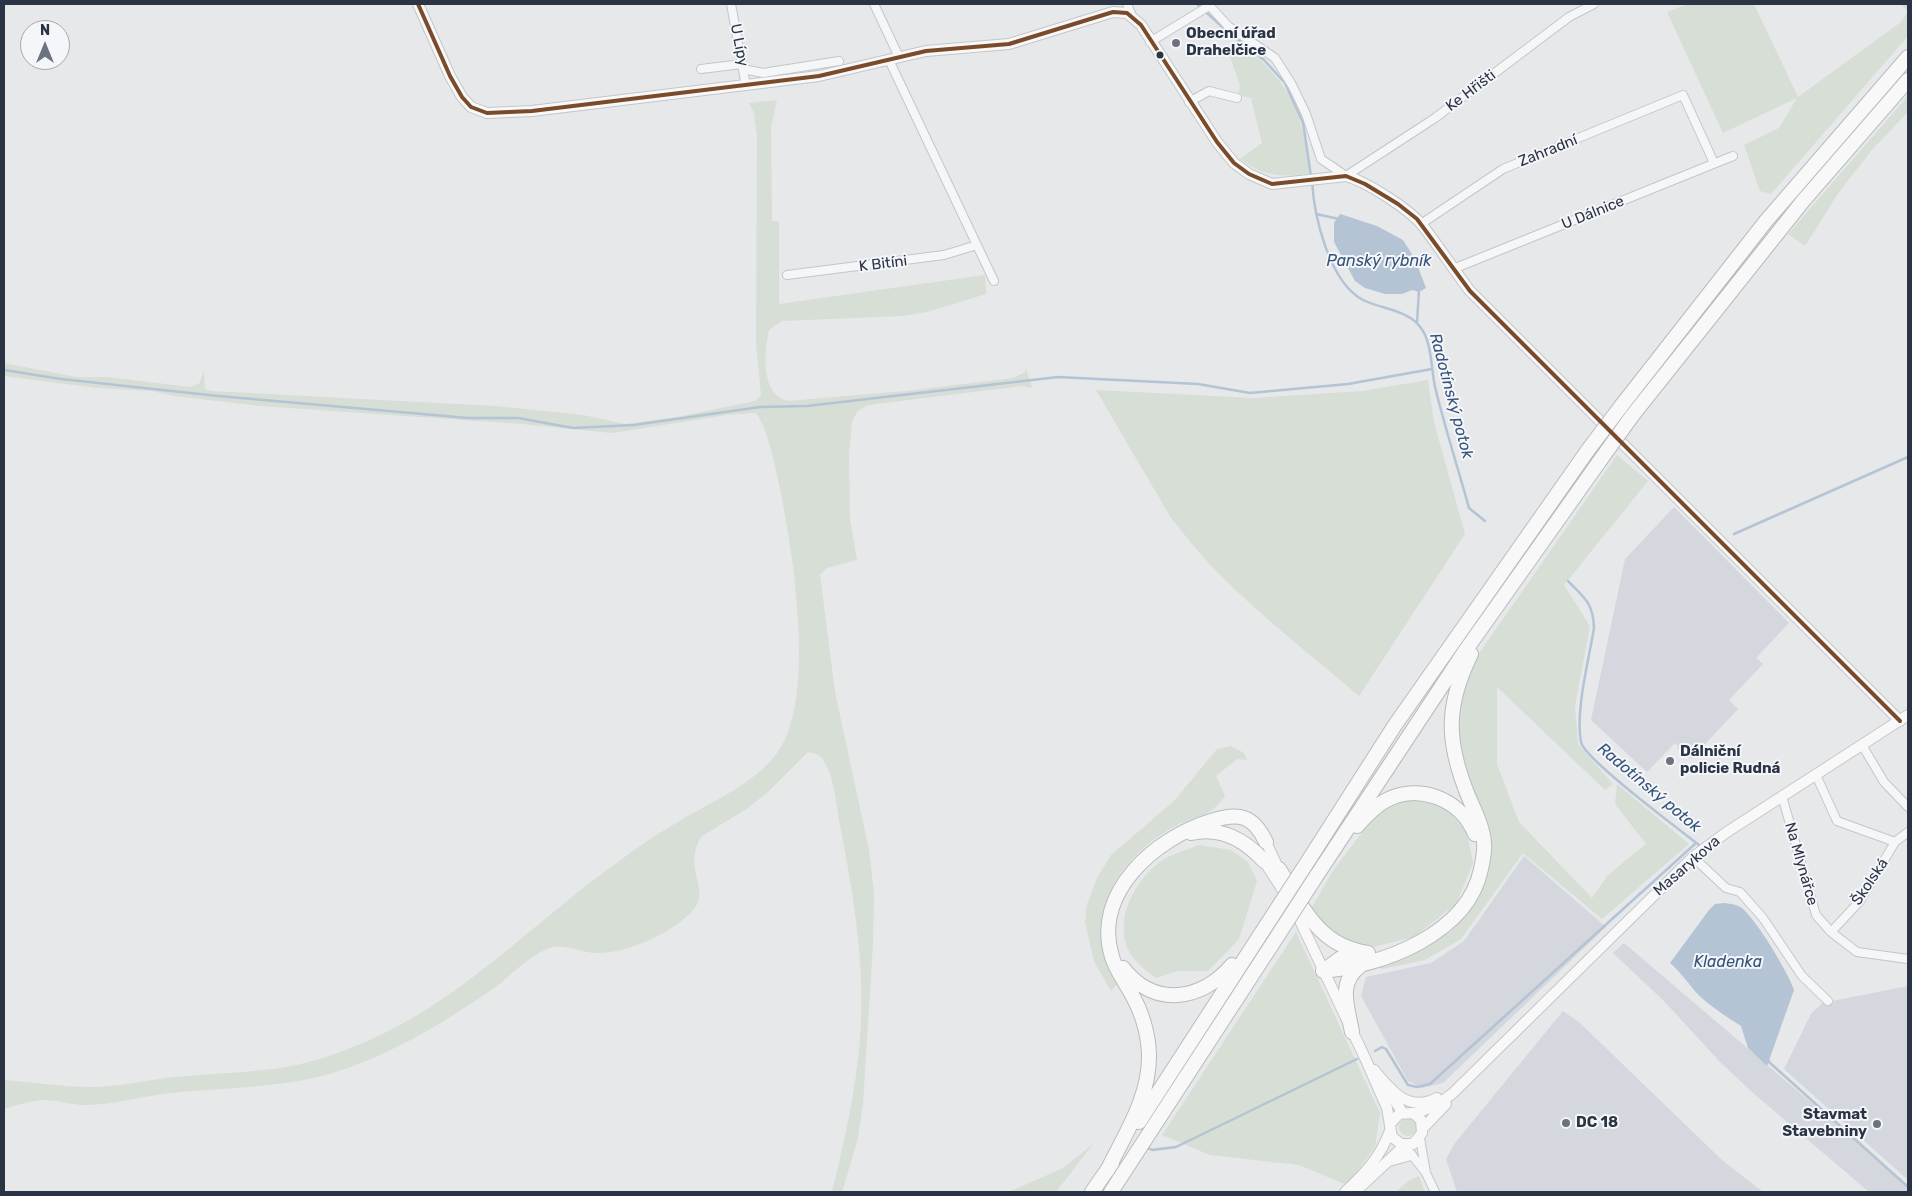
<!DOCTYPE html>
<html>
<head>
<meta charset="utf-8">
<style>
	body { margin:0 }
	#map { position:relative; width:1912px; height:1196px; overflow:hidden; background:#e6e8ea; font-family:Rubik,sans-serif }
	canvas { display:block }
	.frame { position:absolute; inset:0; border:5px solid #2b3445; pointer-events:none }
	.north { position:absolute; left:20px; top:20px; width:50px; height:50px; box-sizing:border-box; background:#f4f6f9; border:1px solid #a4a8b1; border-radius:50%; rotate:0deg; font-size:14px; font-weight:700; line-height:20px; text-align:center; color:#2b3445 }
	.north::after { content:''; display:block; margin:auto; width:18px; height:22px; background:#6c737f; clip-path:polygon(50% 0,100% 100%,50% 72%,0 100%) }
</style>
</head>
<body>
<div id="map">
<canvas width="1912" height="1196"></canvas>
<div class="frame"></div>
<div class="north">N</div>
</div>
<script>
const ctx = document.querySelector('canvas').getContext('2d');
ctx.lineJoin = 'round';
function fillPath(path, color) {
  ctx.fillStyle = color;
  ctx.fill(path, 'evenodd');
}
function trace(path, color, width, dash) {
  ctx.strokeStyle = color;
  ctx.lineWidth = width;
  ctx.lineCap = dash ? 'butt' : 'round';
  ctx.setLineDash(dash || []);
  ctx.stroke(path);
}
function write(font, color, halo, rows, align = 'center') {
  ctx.font = font + ' Rubik,sans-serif';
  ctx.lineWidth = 4;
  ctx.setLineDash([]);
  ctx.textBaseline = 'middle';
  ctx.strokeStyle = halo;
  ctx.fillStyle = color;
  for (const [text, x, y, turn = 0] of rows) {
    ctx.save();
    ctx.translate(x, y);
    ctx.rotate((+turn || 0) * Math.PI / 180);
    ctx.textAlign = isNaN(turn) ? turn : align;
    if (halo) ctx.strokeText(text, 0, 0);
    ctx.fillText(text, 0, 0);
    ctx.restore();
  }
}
const built = new Path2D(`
	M 1674,507 L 1789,623 L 1756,658 L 1763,664 L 1729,700 L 1738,709 L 1691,759 L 1677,748 L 1679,747 L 1675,743 L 1647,772 L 1591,720 L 1625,559 Z
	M 1524,856 L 1606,927 L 1443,1083 L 1422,1088 L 1408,1081 L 1361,996 L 1366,977 L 1431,963 L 1464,941 Z
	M 1624,943 L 1908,1185 L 1908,1192 L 1869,1192 L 1752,1092 L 1719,1061 L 1664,1001 L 1613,953 Z
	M 1908,986 L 1908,1180 L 1784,1069 L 1811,1014 L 1822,1003 Z
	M 1563,1011 L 1580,1023 L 1722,1160 L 1763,1192 L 1457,1192 L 1446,1159 L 1455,1143 Z`);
const green = new Path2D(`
	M 1688,4 L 1754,4 L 1798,97 L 1901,22 L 1908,11 L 1900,4 L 1908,4 L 1908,36 L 1771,194 L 1760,191 L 1744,145 L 1779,128 L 1797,98 L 1723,133 L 1667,12 Z
	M 1239,42 C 1292,84 1300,107 1311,173 C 1283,178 1262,176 1240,159 L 1262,143 L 1251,98 L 1238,95 L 1240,85 L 1227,48 Z
	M 1908,96 L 1908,112 L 1872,150 L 1839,192 L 1805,246 L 1788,234 Z
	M 777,100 L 771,127 L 772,221 L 779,221 L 779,304 L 985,275 L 986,294 L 927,312 L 902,316 L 782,321 L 769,330 C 764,351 760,395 788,401 L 906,391 L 1013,378 L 1025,372 L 1026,368 L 1032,388 L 1022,386 L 868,405 L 858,411 L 852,421 L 849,456 L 850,519 L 857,560 L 827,568 L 820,575 L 835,692 L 869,850 L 874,893 L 873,943 L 863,1104 L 858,1138 L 842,1192 L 832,1192 C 844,1143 856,1090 860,1039 C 866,965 853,892 839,820 C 836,802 834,777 824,761 C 821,755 815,753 808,752 L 768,792 L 748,808 L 702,836 C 681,865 711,889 694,909 C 674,933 626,954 595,953 C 578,952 563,942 547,949 C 527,957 511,976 494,988 C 441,1025 381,1061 318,1077 C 270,1088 220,1088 171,1093 C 144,1096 116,1104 89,1105 C 74,1106 59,1100 44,1100 C 30,1101 17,1105 4,1109 L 4,1080 C 32,1082 61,1087 90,1087 C 118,1087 147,1080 175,1077 C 216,1073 257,1073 297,1065 C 345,1054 391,1032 432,1006 C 494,966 547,914 607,870 C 630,853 653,836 678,822 C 710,802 749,787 774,757 C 809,716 799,618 793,566 C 790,540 772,426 755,413 L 727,415 L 612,433 L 522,424 L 260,406 L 174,396 L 152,391 L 97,388 L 4,376 L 4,363 L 76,377 L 107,377 L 190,387 L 199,384 L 204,371 L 205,389 L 211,391 L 495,406 L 583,415 L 625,424 L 677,417 L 755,401 L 761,395 L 756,344 L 757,136 L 754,112 L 749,103 Z
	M 1428,380 L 1434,422 L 1465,534 L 1359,696 C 1310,654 1258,614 1213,568 C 1198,552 1185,535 1171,518 L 1096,390 L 1253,398 L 1362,391 Z
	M 1617,455 L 1648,481 L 1564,585 L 1590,626 L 1575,706 L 1578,744 L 1613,784 L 1605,790 L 1497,687 L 1497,764 L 1519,822 L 1592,898 L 1608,875 L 1646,844 L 1615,804 L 1617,784 L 1689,844 L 1602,919 L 1523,853 L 1461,939 L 1425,960 L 1382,969 L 1375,966 L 1451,932 L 1479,898 L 1487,877 L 1489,856 L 1457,745 L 1456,712 L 1471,665 Z
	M 1231,746 L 1244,753 L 1247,760 L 1237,759 L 1216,776 L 1225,796 C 1209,818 1199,814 1177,825 C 1138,846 1100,884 1102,932 C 1103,948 1114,967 1119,982 L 1111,991 L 1094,961 L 1085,922 L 1087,904 L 1097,878 L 1111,855 L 1174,801 L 1217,749 Z
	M 1416,798 L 1447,809 L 1467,833 L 1473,863 L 1456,904 L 1414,937 L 1373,947 L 1338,940 L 1312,907 L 1334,869 L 1380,809 Z
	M 1199,845 L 1231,850 L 1248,862 L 1257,881 L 1239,939 L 1208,971 L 1177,971 L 1156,978 C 1145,970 1136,963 1129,951 C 1113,920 1136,877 1163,860 C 1173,853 1188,850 1199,845 Z
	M 1296,932 L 1380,1113 L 1375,1147 L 1347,1185 L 1299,1165 L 1210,1155 L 1162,1135 Z
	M1399 1127a9 9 0 1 1 18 0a9 9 0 1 1-18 0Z
	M 1093,1144 L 1056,1192 L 1009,1192 L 1063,1168 Z
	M 1419,1176 L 1425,1192 L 1396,1192 L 1407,1182 Z`);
const water = new Path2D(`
	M 1340,214 L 1377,226 L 1403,240 L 1415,259 L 1426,288 L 1419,292 L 1412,290 L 1402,294 L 1385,294 L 1365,288 L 1355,281 L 1334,242 L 1334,223 Z
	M 1724,903 C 1731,904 1737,904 1743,909 C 1757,921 1788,972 1794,990 L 1767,1066 L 1748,1048 L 1741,1026 C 1726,1016 1706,1004 1694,990 C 1686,980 1680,972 1670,963 L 1709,910 L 1715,904 Z`);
const stream = new Path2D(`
	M 1197,4 L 1229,33 L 1264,60 L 1285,83 L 1303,123 L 1311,176
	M 1312,181 C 1314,216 1329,282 1363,300 C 1381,309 1409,310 1421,328 C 1432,343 1431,368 1435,387 C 1445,428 1458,468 1469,508 L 1485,521
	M 1316,214 L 1339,219
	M 1417,323 L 1419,290
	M 4,370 L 61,379 L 218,396 L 468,418 L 518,418 L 573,428 L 634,425 L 760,407 L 807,406 L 1058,377 L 1198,384 L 1250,393 L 1348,384 L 1432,369
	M 1734,534 L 1908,457
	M 1568,581 C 1585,598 1593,603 1594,628 C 1589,659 1575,712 1581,742 C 1584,759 1680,830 1699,845
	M 1375,1051 L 1382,1047 L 1386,1049 L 1408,1085 L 1417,1087 L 1430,1084 L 1696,843
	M 1768,1059 L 1769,1062 L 1908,1187
	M 1146,1147 L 1152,1150 L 1176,1147 L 1357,1059`);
const minor = new Path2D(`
	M 731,4 L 746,86
	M 874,4 L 899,57
	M 1127,4 L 1132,16
	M 1208,4 L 1228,26 L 1275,58 L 1292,85 L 1306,114 L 1321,159 L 1346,176 L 1435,118 L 1569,17 L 1594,4
	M 1150,42 L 1209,6
	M 889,60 L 994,281
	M 701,69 L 742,64
	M 743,69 L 763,73 L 839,61
	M 1189,102 L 1209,91 L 1237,98
	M 1421,224 L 1503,169 L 1683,95 L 1714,163
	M 1453,269 L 1733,156
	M 787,275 L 944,255 L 977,245
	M 1862,745 L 1884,782 L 1908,807
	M 1816,775 L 1837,821 L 1895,842
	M 1782,796 L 1816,915 L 1831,932 L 1857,952 L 1908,959
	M 1693,857 L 1726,888 L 1740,892 L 1763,918 L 1802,976 L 1828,1001
	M 1831,932 L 1860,901 L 1895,842 L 1908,832
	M 1420,1138 L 1426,1173 L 1435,1192
	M 1404,1145 L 1426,1173`);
const secondary = new Path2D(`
	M 418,4 L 450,76 L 462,97 L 471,107 L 487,113 L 532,111 L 819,76 L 926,51 L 1009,44 L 1113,12 L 1127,13 L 1141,25 L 1217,142 L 1234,163 L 1249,174 L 1272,184 L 1346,176 C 1367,182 1409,209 1423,226 C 1439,247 1454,270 1470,291 L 1900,721
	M 1266,842 L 1281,874
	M 1264,861 L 1289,900
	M 1293,906 L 1366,1060 L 1387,1108 L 1392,1137 L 1401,1144 L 1413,1144 L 1422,1133 L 1421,1120 L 1413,1113 L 1399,1114 L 1391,1123
	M 1374,1070 C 1391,1091 1409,1113 1437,1098
	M 1386,1088 L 1403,1113
	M 1414,1114 L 1437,1105 L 1453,1093 L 1693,857 L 1727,832 L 1908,715
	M 1423,1128 L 1446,1104
	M 1389,1161 L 1411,1155
	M 1345,1192 C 1366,1172 1379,1159 1390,1131
	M 1355,1192 L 1403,1147`);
const motorway = new Path2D(`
	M 1622,405 L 1766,221 L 1908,57
	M 1632,416 L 1803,201 L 1908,80
	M 1357,826 C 1365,817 1373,808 1383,802 C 1417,782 1460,798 1475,834
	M 1191,833 C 1220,826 1245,840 1264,861
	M 1310,858 L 1395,725 L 1588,450
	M 1279,869 C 1304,908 1318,946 1368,953
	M 1317,875 L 1463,654 L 1599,462
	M 1123,968 C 1154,1008 1201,1001 1232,965
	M 1323,971 C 1382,966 1468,934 1481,869 C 1483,860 1485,851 1484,843 C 1483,826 1473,808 1467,793 C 1446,740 1446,705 1471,654
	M 1323,971 L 1341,958 L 1361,954
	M 1352,1032 C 1348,1008 1337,983 1360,966
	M 1139,1122 L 1262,932
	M 1107,1171 C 1125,1134 1150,1097 1149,1054 C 1148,1032 1142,1012 1131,993 C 1125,982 1116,970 1112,957 C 1092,892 1156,838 1211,821 C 1239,812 1253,815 1266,842
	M 1092,1192 L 1112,1163
	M 1111,1192 L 1271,946`);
const motorwayBridge = new Path2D(`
	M 1588,450 L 1622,405
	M 1599,462 L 1632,416
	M 1262,932 L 1310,858
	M 1271,946 L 1317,875`);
const bus1 = new Path2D(`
	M 418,4 L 450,76 L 462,97 L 471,107 L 487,113 L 532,111 L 819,76 L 926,51 L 1009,44 L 1113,12 L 1127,13 L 1141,25 L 1217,142 L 1234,163 L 1249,174 L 1272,184 L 1346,176 L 1365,184 L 1398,204 L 1417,219 L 1470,291 L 1900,721`);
const markers = [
	[1176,43,5,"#6c737f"],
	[1160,55,4.5,"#2b3445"],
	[1670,761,5,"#6c737f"],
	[1566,1123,5,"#6c737f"],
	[1877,1124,5,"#6c737f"]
];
const poiNames = [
	["Obecní úřad",1186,34],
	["Drahelčice",1186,51],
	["Dálniční",1680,752],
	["policie Rudná",1680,769],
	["Stavmat",1867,1115,"right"],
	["Stavebniny",1867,1132,"right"],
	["DC 18",1576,1123]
];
const streetNames = [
	["U Lípy",739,45,79],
	["Ke Hřišti",1471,91,-37],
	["Zahradní",1548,151,-22],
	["U Dálnice",1593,213,-22],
	["K Bitíni",883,264,-7],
	["Na Mlynářce",1801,864,74],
	["Masarykova",1687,866,-41],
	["Školská",1870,882,-56]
];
const waterNames = [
	["Panský rybník",1379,261],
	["Radotínský potok",1451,396,75],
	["Radotínský potok",1649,788,40],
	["Kladenka",1728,962]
];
fillPath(built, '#d4d7dd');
fillPath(green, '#d6ded6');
fillPath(water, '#b4c4d5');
trace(stream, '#b4c4d5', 2.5);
trace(minor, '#c4c6c8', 10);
trace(secondary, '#c4c6c8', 12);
trace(motorway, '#b8bbbf', 16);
trace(minor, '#f5f6f7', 8);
trace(secondary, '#f8f8f8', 10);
trace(motorway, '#f8f8f8', 14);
trace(motorwayBridge, '#b8bbbf', 16, []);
trace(motorwayBridge, '#f8f8f8', 14);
trace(bus1, '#7a4b2a', 4);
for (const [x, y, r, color] of markers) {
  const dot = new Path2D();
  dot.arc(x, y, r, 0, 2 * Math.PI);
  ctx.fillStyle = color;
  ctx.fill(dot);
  trace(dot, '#f4f6f9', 2);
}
write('bold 15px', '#2b3445', '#f4f6f9', poiNames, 'left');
write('15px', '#2b3445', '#f4f6f9', streetNames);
write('italic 16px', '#34527a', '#f4f6f9', waterNames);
</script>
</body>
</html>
